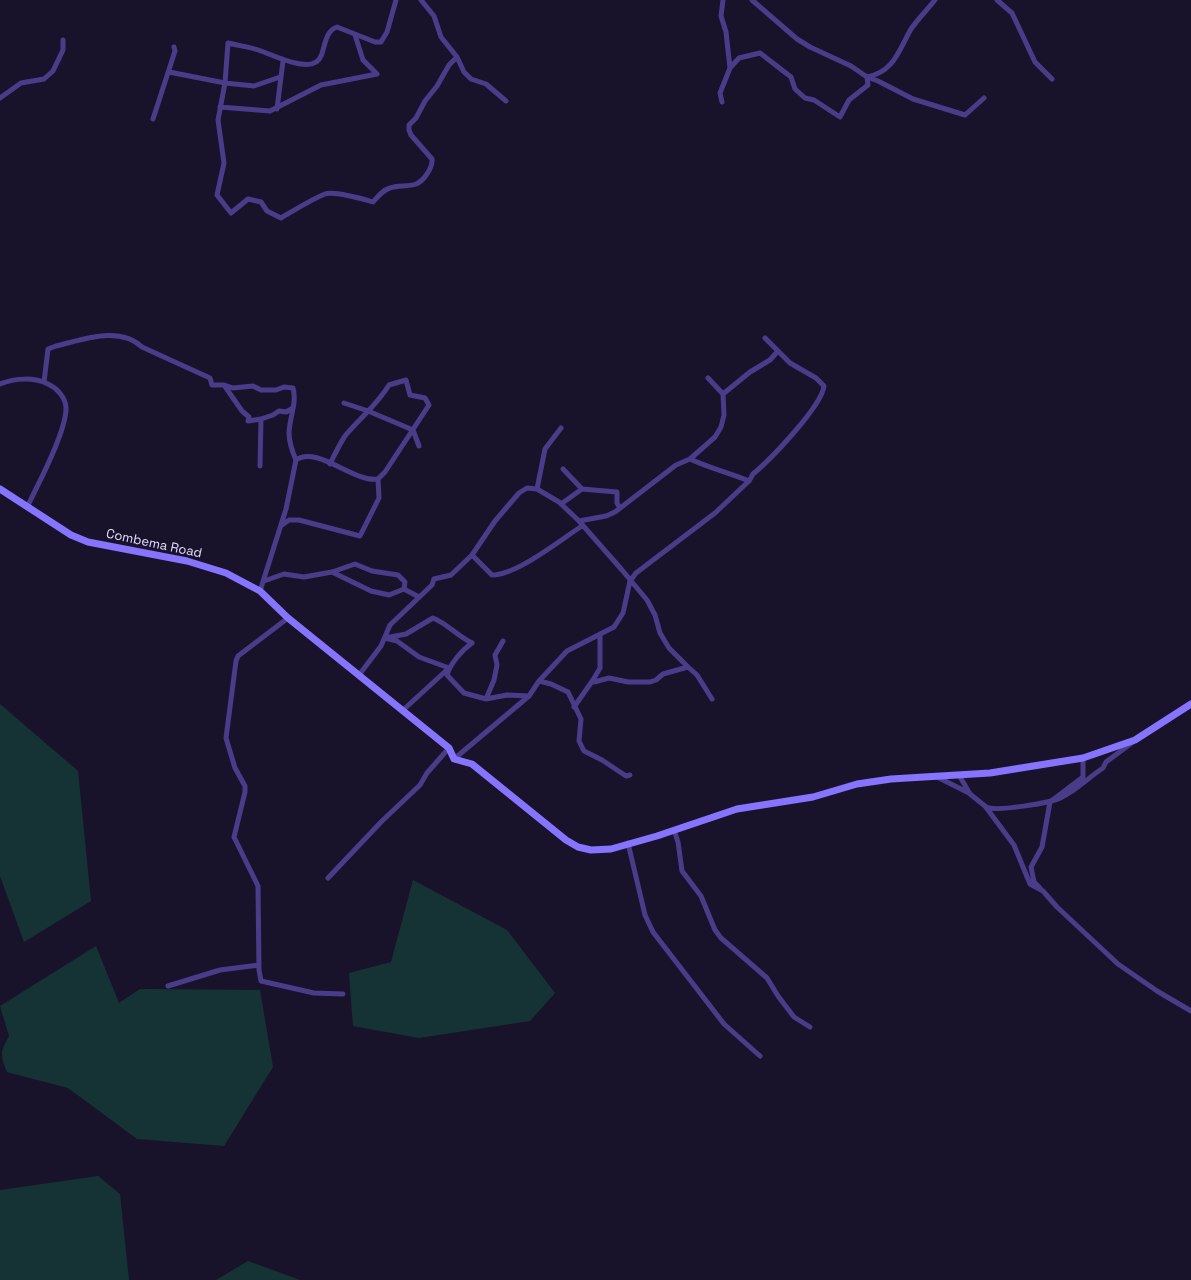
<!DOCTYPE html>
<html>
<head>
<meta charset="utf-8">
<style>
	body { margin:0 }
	canvas { display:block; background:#19122b }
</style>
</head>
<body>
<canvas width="1191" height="1280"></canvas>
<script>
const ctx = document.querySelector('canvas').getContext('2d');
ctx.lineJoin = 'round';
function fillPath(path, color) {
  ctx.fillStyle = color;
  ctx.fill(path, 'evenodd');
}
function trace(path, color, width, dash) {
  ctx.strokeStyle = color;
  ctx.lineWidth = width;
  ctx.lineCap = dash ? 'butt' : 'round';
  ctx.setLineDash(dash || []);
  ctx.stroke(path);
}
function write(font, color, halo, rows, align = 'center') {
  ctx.font = font + ' "Space Grotesk",sans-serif';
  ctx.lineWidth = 3;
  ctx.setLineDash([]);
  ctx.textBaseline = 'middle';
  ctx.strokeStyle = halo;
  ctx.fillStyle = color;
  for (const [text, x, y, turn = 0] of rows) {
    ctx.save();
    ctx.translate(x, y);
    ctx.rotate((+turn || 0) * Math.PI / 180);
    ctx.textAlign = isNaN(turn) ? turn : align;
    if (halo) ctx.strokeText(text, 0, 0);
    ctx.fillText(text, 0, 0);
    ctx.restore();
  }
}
const green = new Path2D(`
	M 0,704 L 78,771 L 91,901 L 24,942 L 0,876 Z
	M 413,880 L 507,930 L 555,993 L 530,1021 L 419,1038 L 353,1026 L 349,973 L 391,962 Z
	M 96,946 L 119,1003 L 140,989 L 260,990 L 273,1067 L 224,1146 L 137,1139 L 68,1088 L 7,1072 C 0,1054 0,1053 9,1036 L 0,1006 Z
	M 98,1176 L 120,1194 L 129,1280 L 0,1280 L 0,1190 Z
	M 248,1261 L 300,1280 L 216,1280 Z`);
const street = new Path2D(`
	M 396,0 L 387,32 L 381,42 L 375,42 L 337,27 C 325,31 325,47 321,56 C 314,76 273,55 261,51 C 251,47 239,46 228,43 L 225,83 L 218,120 L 224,163 L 217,195 L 231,213 L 248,199 L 261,202 L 267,211 L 281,218 C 295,210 310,200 325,194 C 333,191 364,199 373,202 C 378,196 383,190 390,188 C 398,185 408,187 416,184 C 424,181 433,167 432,159 L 411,135 L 409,130 L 409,125 L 416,118 L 425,101 L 437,86 L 449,65 L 457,57
	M 421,0 L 434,16 L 441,37 L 457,57 L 464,72 L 471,79 L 486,84 L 506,101
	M 723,0 L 721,16 L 726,32 L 730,68
	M 752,0 L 797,39 L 810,47 L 851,66 L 867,77 L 878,81 L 913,99 L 965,115 L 984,98
	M 997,0 L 1012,13 L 1035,62 L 1052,79
	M 355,35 L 363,60 L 377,74
	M 169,72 L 225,83 L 254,86 L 280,77
	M 0,98 L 21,83 L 44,79 L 53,71 L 63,50 L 63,40
	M 722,102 L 720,93 L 730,68 L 739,58 L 760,53 L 791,77 L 795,89 L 805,98 L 814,100 L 840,117 L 849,100 L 868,85 L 867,77 C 894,72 899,50 911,29 C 918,19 927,10 935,0
	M 220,107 L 270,111 L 321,85 L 377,74
	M 277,109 L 283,61
	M 153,119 L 175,51 L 174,47
	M 44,382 L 48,349 L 56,346 C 82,340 119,325 142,347 L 210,378 L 212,385 L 224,385 L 242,411 L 249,417 L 248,421 L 261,419
	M 0,384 C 15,378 34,377 48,384 C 57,388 65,397 66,407 C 67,430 38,485 27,507
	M 224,385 L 233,388 L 253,386 L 261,390 L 276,390 L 284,387 L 293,388 C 297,403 290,416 289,432 C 289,442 292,451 296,460
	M 723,394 L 750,372 L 770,360 L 778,351
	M 344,403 L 368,411 L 413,430 L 419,446
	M 690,459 C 709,468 730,473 749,481
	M 260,466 L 261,419 L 273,415 L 279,411 L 286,412 L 293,408
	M 563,469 L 582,489
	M 537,489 L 545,449 L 561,428
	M 561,504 L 582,489 L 617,492 L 617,503 L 620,508
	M 579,521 L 606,516 L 615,512 L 676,465 L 690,459 L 715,437 L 721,427 L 724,415 L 723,394 L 708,378
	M 282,525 L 289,520 L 299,520 L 360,536 L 379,498 L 378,479
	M 472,555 L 492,575 C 517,575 560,540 582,526
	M 332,572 L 371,591 L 389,595 L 404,589 L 419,597
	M 264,581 L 284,574 L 304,577 L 332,572 L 355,564 L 372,571 L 398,575 L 405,582 L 404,589
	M 260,591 L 286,509 L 296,460 C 317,445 354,483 378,479 L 385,472 L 429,405 L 425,398 L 410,395 L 406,380 L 389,385 C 377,405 360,418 345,436 C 339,445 335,454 330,464
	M 288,618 L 238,656 L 236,661 L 226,738 L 235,768 L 245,786 L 245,792 L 234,837 L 258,886 L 259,970 L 261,981 L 314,993 L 343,994
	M 600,634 L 600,668 L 593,680 L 594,682 L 609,678 L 628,682 L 650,682 L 656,680 L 663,674 L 688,667 L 697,675 L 712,699
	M 472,643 C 462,650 450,664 447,675 L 464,693 L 486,699 L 507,695 L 529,696
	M 359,675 L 381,646 L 390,625 L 432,585 L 434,579 L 451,575 L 472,555 L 495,521 L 519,493 L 527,488 L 537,489 L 559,502 L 579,521 L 622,570 L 647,600 L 655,615 L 660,633 L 669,648 L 688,667
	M 539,681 L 551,684 L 568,692 L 581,719 L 579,741 L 584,751 L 602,760 L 626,776 L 630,775
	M 486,699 L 494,680 L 497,665 L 495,655 L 503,641
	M 574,707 L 593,680
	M 402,711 L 449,668 L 419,657 L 397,641 L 385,638 L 406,634 L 433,618 C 448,624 457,636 472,643
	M 454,759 L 529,696 L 539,681 L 567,651 L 614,627 L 623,613 L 630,581 L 636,573 L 715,513 L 749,481 L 753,474 C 770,460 822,406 824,386 L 816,378 L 790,363 L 765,338
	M 959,775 L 970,794 L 985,806 L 1014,845 L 1030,884 L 1043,891 L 1057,907 L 1118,964 L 1157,991 L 1191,1011
	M 937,777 L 969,793
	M 986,807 C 995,812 1052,803 1062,797 C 1077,790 1089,777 1103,768 L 1106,762 L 1133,742
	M 674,830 L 678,842 L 682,871 L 701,896 L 715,930 L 721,938 L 767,978 L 778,996 L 794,1017 L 810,1027
	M 628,843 L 645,915 L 653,932 L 724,1024 L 760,1056
	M 328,878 L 381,822 L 420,785 L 427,773 L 449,748
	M 1040,888 L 1034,882 L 1031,867 L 1042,847 L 1050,802 L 1083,777 L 1083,758
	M 168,986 L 220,970 L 259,965`);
const secondary = new Path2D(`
	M 0,489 L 71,535 L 88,542 L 187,561 L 226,573 L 260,591 L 288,618 L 449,748 L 454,759 L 472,764 L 566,840 L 578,847 L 591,850 L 611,849 L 657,836 L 737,809 L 813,797 L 857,784 L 891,779 L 990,773 L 1083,758 L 1135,740 L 1191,704`);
const streetNames = [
	["Combema Road",154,544,12]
];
fillPath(green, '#153335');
trace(street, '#493d8a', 5);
trace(secondary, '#8774fe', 7);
write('13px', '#e4dcff', '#19122b', streetNames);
</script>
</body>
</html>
